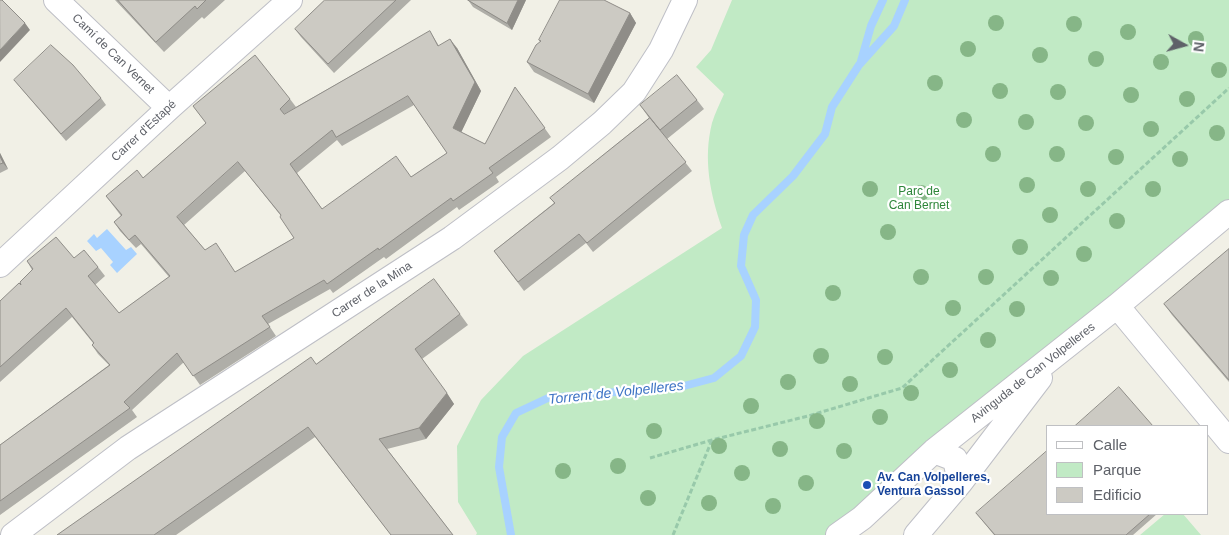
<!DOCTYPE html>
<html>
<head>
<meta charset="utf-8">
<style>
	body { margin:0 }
	#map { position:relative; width:1229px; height:535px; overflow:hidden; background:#f1f0e6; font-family:Arial,sans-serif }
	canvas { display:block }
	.legend { position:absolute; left:1046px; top:425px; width:162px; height:90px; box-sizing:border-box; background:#fff; border:1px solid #bfc0c3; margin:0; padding:6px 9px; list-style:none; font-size:15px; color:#5e6168 }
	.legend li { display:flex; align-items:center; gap:10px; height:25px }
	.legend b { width:25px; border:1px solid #bfc0c3 }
	.north { position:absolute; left:1159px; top:20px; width:50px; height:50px; -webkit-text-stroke:4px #fff; paint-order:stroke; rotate:97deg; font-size:14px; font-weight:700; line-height:20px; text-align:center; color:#5e6168 }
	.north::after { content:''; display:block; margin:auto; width:18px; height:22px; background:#5e6168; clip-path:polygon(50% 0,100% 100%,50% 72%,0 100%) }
</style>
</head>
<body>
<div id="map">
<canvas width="1229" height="535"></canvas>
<ul class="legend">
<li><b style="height:6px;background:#fff"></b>Calle</li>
<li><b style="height:14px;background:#c1eac5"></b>Parque</li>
<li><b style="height:14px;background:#cccac3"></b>Edificio</li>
</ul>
<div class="north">N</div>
</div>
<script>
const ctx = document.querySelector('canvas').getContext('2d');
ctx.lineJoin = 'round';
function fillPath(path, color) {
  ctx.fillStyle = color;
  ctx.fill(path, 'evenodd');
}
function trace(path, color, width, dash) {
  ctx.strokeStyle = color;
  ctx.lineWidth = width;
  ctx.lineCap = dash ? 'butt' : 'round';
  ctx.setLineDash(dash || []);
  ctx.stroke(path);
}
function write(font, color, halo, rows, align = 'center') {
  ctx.font = font + ' Arial,sans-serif';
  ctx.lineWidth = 4.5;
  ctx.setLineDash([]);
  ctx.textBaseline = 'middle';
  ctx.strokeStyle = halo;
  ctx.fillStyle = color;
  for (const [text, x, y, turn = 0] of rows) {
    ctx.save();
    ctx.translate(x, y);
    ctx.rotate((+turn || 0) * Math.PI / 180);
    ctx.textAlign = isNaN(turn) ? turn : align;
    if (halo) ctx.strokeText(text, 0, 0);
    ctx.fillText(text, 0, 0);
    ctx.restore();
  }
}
const green = new Path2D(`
	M 732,0 L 1229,0 L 1229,208 L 839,535 L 476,535 L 477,533 L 458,502 L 457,446 L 481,400 L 523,356 L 722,228 C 710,193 703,159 712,123 C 715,113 720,103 724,94 L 696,67 L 711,50 Z
	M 1165,514 L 1183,514 L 1201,535 L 1140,535 Z`);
const water = new Path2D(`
	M 107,229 L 126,250 L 131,247 L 137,254 L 117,273 L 110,265 L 113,262 L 101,248 L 96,251 L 87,241 L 94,234 L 97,238 Z`);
const stream = new Path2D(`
	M 861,61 L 871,26 L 883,0
	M 511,535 L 499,467 L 502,437 L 516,413 L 548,398 L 684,386 L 714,378 L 741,356 L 755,327 L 756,300 L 741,266 L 744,235 L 753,215 L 793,176 L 825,134 L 832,107 L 859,65 L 894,26 L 905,0`);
const path = new Path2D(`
	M 650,458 L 712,440 L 808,416 L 902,388 L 1229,88
	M 673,535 L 712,440`);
const minor = new Path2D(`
	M 56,0 L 169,108
	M 0,265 L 169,108 L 290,0
	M 1117,306 L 1229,441
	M 934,451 L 955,459 L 960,483
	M 13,535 L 128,448 L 452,238 L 560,158 L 602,123 L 634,92 L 661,50 L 685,0
	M 838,535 L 862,518 L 934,451 L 1117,306 L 1229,212
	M 916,535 L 960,483 L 1040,378`);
const trees = [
	[996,23],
	[1074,24],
	[1128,32],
	[1196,39],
	[968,49],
	[1040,55],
	[1096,59],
	[1161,62],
	[1219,70],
	[935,83],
	[1000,91],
	[1058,92],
	[1131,95],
	[1187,99],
	[964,120],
	[1026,122],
	[1086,123],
	[1151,129],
	[1217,133],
	[993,154],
	[1057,154],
	[1116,157],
	[1180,159],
	[1027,185],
	[870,189],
	[1088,189],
	[1153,189],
	[921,193],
	[1050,215],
	[1117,221],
	[888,232],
	[1020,247],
	[1084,254],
	[921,277],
	[986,277],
	[1051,278],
	[833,293],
	[953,308],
	[1017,309],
	[988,340],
	[821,356],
	[885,357],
	[950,370],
	[788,382],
	[850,384],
	[911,393],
	[751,406],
	[880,417],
	[817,421],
	[654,431],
	[719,446],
	[780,449],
	[844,451],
	[618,466],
	[563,471],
	[742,473],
	[806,483],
	[648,498],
	[709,503],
	[773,506]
];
const wall = new Path2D(`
	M 115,0 L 225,0 L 204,19 L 202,17 L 164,52 Z
	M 325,0 L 411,0 L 334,73 L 301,37 L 295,29 Z
	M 468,0 L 526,0 L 512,30 L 473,7 Z
	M 630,13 L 636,23 L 594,103 L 534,72 L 527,62 L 540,42 L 539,40 Z
	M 430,31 L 439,46 L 457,48 L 481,91 L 461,132 L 485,144 L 515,87 L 551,137 L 496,177 L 499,182 L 459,210 L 457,207 L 386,259 L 384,257 L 333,293 L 330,289 L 268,324 L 276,336 L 200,385 L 184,362 L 132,410 L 137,417 L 0,515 L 0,445 L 109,365 L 98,354 L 92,345 L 93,343 L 72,317 L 0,382 L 0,301 L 21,285 L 32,270 L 27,261 L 74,258 L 98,267 L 105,276 L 95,285 L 119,313 L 169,277 L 141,244 L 136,248 L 120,231 L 114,222 L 121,216 L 106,196 L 143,178 L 206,123 L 193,106 L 290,99 L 296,107 ZM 414,105 L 447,153 L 411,177 L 322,209 L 297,173 L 337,140 L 342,146 ZM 245,171 L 281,216 L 294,238 L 235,272 L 205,250 L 184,225 Z
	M 14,80 L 101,98 L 106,105 L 66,141 L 19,86 Z
	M 697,100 L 704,109 L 667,139 L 692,171 L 593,252 L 586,243 L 524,291 L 494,251 L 554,203 L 550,198 L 649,118 L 640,105 Z
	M 0,153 L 8,169 L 0,173 Z
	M 1229,249 L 1229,382 L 1172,315 L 1164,304 Z
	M 460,314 L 468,325 L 422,359 L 454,404 L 426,439 L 387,449 L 453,535 L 391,535 L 315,437 L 176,535 L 57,535 L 316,364 Z
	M 976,513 L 1048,514 L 1157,514 L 1133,535 L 994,535 Z`);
const shadedWall = new Path2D(`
	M 518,0 L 526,0 L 512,30 L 507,23 Z
	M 630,13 L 636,23 L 594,103 L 588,94 Z
	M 25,23 L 30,30 L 0,62 L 0,50 Z
	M 450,39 L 457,48 L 481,91 L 459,137 L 453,128 Z
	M 0,153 L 8,169 L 3,163 L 0,156 Z
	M 447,393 L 454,404 L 426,439 L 419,428 Z`);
const building = new Path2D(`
	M 0,0 L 2,0 L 25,23 L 0,50 Z
	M 118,0 L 206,0 L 197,9 L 195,6 L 156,42 Z
	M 325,0 L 396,0 L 328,64 L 295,29 Z
	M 468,0 L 518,0 L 507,23 Z
	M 560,0 L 604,0 L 630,13 L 588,94 L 527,62 L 536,45 L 541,41 L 539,40 Z
	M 430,31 L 438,46 L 450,39 L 475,82 L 453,128 L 485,144 L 515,87 L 545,128 L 489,168 L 493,173 L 453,201 L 451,198 L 379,250 L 378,248 L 327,284 L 324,280 L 262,316 L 270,327 L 193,376 L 177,353 L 124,402 L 130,408 L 0,501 L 0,445 L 110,365 L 92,345 L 94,343 L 66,308 L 0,367 L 0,301 L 19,283 L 21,285 L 20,282 L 33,269 L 27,261 L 56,237 L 74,258 L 84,250 L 98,267 L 88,276 L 119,313 L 170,276 L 135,235 L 129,240 L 114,222 L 122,215 L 106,196 L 137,170 L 143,178 L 206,123 L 193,106 L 255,55 L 290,99 L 280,109 L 284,114 ZM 408,96 L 447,153 L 411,177 L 396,156 L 322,209 L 290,164 L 332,130 L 336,137 ZM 238,162 L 281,215 L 280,217 L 294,238 L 235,272 L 216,243 L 205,250 L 177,217 Z
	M 51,45 L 73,65 L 101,98 L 61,134 L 14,80 Z
	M 677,75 L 697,100 L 660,130 L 640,105 Z
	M 650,118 L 686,162 L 587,243 L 579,234 L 518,282 L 494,251 L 555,203 L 550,198 Z
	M 0,156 L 3,163 L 0,164 Z
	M 1229,249 L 1229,380 L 1164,304 Z
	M 434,279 L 460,314 L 415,349 L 447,393 L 419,428 L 379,439 L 453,535 L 391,535 L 308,427 L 154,535 L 57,535 L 311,357 L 316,364 Z
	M 1119,387 L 1153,426 L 1075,426 Z
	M 1048,450 L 1048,514 L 1150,514 L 1126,535 L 995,535 L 976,513 Z`);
const markers = [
	[867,485,5,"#1a4fb4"]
];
const streetNames = [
	["Camí de Can Vernet",113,54,44],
	["Carrer d'Estapé",144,131,-43],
	["Carrer de la Mina",372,290,-33],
	["Avinguda de Can Volpelleres",1033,373,-38]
];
const parkNames = [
	["Parc de",919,192],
	["Can Bernet",919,206]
];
const transitNames = [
	["Av. Can Volpelleres,",877,478],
	["Ventura Gassol",877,492]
];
const waterNames = [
	["Torrent de Volpelleres",616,393,-6]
];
fillPath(green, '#c1eac5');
fillPath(water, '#a8d2ff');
trace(stream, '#a8d2ff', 8);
trace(minor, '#bebfc6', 26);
trace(path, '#98c9aa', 3, [5, 2.5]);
trace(minor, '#fff', 24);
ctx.fillStyle = '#86b687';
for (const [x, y] of trees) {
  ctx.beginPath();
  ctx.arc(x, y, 8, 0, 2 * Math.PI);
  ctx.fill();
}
fillPath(wall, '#afaea8');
fillPath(shadedWall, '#8f8d88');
fillPath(building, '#cccac3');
trace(building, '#8f8d88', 1);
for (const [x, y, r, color] of markers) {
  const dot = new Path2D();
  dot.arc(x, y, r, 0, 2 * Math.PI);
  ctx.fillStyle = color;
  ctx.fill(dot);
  trace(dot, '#fff', 2);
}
write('12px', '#5e6168', '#fff', streetNames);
write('12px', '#2e863a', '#fff', parkNames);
write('bold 12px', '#164399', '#fff', transitNames, 'left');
write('italic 14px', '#3e74c5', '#fff', waterNames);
</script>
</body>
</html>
